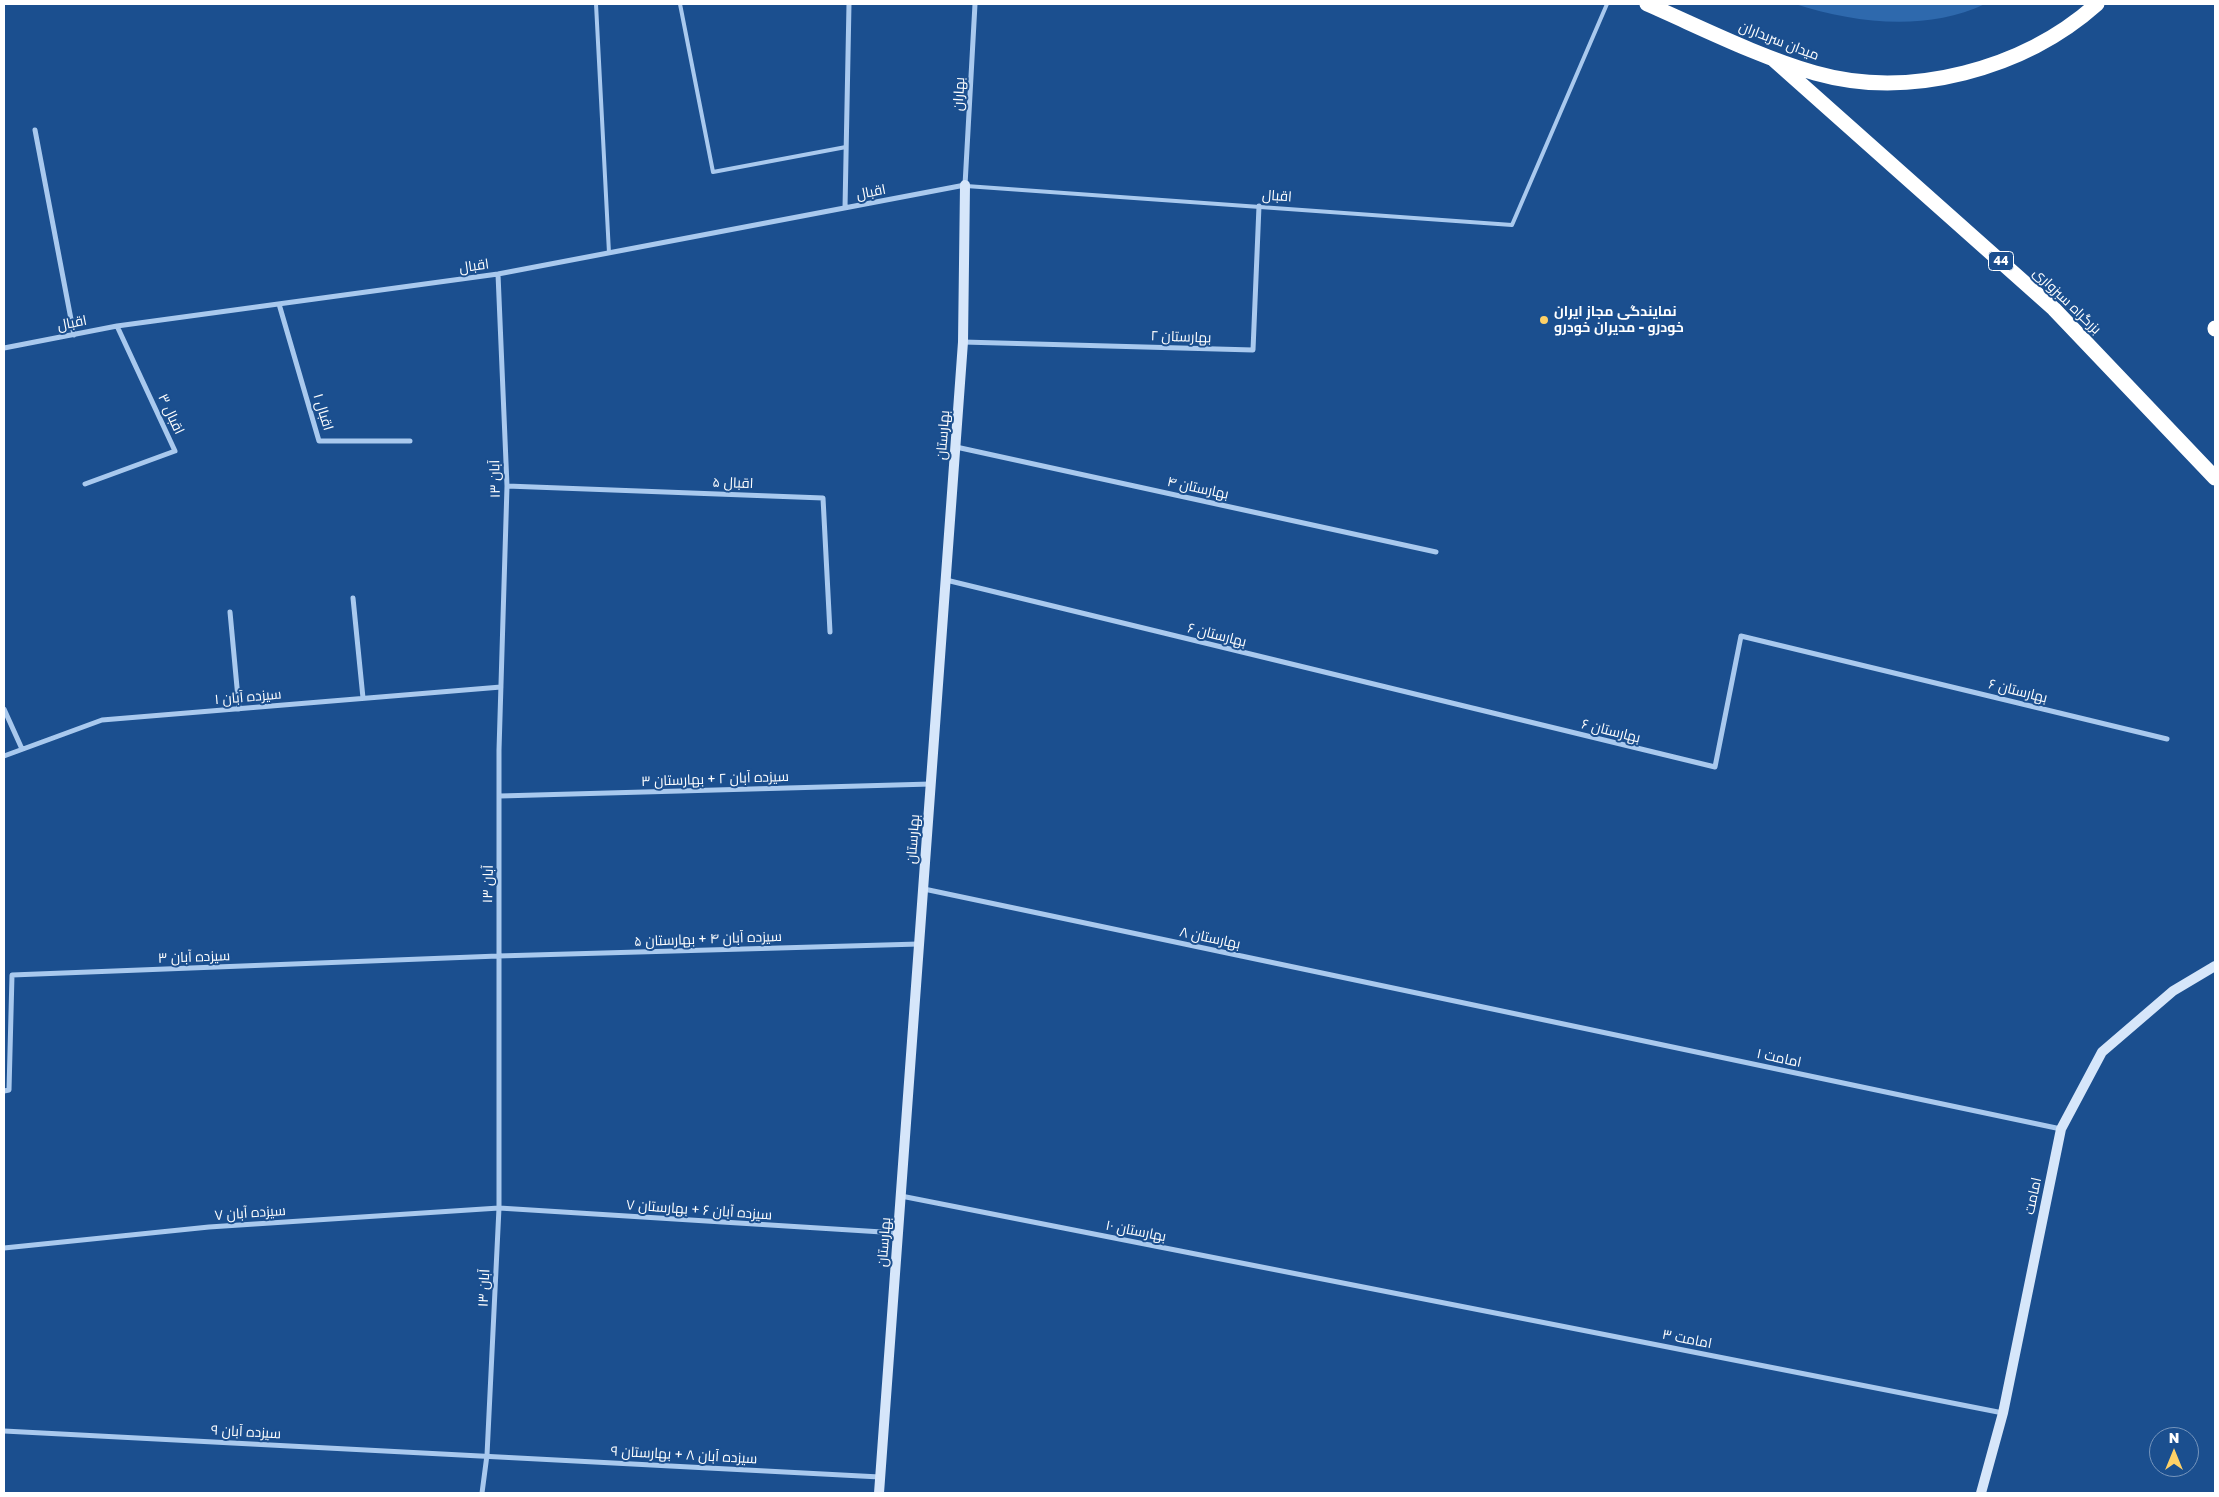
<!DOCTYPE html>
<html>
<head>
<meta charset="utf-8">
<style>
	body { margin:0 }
	#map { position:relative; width:2219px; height:1497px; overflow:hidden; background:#1b4f8f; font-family:"Golos Text",sans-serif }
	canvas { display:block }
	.frame { position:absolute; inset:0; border:5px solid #fff; pointer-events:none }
	.north { position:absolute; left:2149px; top:1427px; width:50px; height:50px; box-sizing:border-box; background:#1b4f8f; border:1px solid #7695bc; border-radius:50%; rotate:0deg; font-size:14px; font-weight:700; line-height:20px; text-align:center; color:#fff }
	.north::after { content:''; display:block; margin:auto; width:18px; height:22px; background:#ffd166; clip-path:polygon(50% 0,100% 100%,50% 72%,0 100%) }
</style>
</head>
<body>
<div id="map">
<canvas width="2219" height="1497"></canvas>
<div class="frame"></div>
<div class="north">N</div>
</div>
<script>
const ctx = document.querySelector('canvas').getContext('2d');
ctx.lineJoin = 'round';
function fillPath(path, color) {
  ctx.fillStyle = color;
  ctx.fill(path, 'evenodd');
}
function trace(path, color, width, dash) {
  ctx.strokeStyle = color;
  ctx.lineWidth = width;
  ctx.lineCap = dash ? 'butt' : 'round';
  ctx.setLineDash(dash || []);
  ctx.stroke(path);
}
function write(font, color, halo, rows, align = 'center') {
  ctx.font = font + ' "Golos Text",Cairo,sans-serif';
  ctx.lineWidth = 4;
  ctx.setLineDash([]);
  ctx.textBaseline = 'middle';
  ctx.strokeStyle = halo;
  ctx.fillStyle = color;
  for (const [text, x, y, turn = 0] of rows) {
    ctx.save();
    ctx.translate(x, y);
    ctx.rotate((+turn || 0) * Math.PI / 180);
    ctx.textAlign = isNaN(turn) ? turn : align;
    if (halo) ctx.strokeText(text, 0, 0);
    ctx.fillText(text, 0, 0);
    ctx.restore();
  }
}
const green = new Path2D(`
	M 1795,4 L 1985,4 C 1925,32 1855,23 1795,4 Z`);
const lane = new Path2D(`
	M 596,4 L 609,253
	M 680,4 L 713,172 L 846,147
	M 966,186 L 1512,225 L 1607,4`);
const street = new Path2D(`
	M 35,130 L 74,335
	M 845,208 L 849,4
	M 279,304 L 319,441 L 410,441
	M 963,342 L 1253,350 L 1259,206
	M 4,348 L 117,326 L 498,274 L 965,185 L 975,4
	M 956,447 L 1436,552
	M 85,484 L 175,451 L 117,326
	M 507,486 L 823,498 L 830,632
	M 946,580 L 1715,767 L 1741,636 L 2167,739
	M 353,598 L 363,698
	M 230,612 L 239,709
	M 4,709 L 22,749
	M 4,756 L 102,720 L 501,687
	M 500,796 L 931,784
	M 924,889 L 2061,1129
	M 4,1091 L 9,1090 L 12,975 L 498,956 L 919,944
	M 901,1196 L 2003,1413
	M 4,1248 L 209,1227 L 499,1208 L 898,1233
	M 4,1431 L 880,1477
	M 482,1493 L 487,1455 L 499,1208 L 499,750 L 507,486 L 498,274`);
const secondary = new Path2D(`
	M 879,1493 L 963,342 L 965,185
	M 1981,1493 L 2003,1413 L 2061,1129 L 2102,1052 L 2173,991 L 2215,966`);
const highway = new Path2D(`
	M 1647,4 C 1702,28 1757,56 1815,73 C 1910,100 2024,69 2097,4
	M 1773,59 L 2054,309 L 2215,478
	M 2215,328 L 2215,329`);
const markers = [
	[1544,320,5,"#ffd166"]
];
const shields = [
	[2001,261,25]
];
const shieldNames = [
	["44",2001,261]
];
const streetNames = [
	["میدان سربداران",1779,41,21],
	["بهاران",959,94,-87],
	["اقبال",871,192,-11],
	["اقبال",1277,196,4],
	["اقبال",474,266,-8],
	["بزرگراه سبزواری",2067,301,44],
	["اقبال",72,323,-11],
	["بهارستان ۲",1181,337,2],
	["اقبال ۱",323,412,73],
	["اقبال ۳",171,414,65],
	["بهارستان",943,435,-86],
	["۱۳ آبان",495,479,-91],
	["اقبال ۵",733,483,2],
	["بهارستان ۴",1198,488,12],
	["بهارستان ۶",1217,635,14],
	["بهارستان ۶",2018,691,14],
	["سیزده آبان ۱",248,697,-5],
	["بهارستان ۶",1611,731,14],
	["سیزده آبان ۲ + بهارستان ۳",715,779,-2],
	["بهارستان",913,839,-86],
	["۱۳ آبان",488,884,-89],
	["بهارستان ۸",1210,938,12],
	["سیزده آبان ۴ + بهارستان ۵",708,939,-2],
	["سیزده آبان ۳",194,957,-2],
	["امامت ۱",1779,1058,12],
	["امامت",2033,1196,-78],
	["سیزده آبان ۶ + بهارستان ۷",699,1210,4],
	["سیزده آبان ۷",250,1213,-4],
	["بهارستان ۱۰",1136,1231,11],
	["بهارستان",884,1242,-86],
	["۱۳ آبان",484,1288,-87],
	["امامت ۳",1687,1339,11],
	["سیزده آبان ۹",246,1432,3],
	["سیزده آبان ۸ + بهارستان ۹",684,1455,3]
];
const poiNames = [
	["نمایندگی مجاز ایران",1554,312],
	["خودرو - مدیران خودرو",1554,328]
];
fillPath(green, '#2e69ad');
trace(lane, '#a9c9ee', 4);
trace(street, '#a9c9ee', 5);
trace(secondary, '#d6e6fa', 10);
trace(highway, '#fff', 15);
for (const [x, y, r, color] of markers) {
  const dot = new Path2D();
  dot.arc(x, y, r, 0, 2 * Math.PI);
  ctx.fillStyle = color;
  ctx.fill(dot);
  trace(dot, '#1b4f8f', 2);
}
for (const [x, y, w] of shields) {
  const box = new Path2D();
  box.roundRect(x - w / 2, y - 9.5, w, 19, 4);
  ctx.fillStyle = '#1b4f8f';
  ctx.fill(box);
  trace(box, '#fff', 1);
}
write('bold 12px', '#fff', null, shieldNames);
write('14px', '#fff', '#1b4f8f', streetNames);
write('bold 14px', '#fff', '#1b4f8f', poiNames, 'left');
</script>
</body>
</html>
